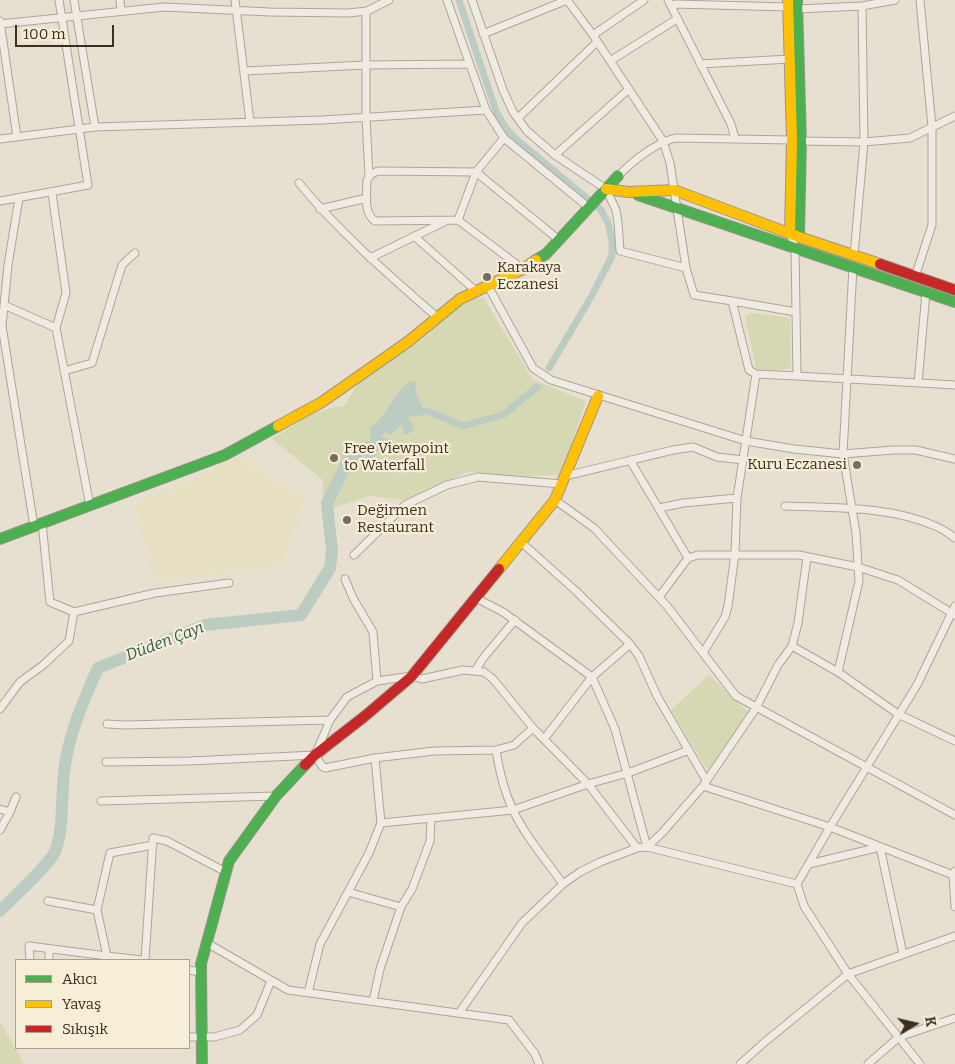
<!DOCTYPE html>
<html>
<head>
<meta charset="utf-8">
<style>
	body { margin:0 }
	#map { position:relative; width:955px; height:1064px; overflow:hidden; background:#e7e0d1; font-family:Bitter,serif }
	canvas { display:block }
	.legend { position:absolute; left:15px; top:959px; width:175px; height:90px; box-sizing:border-box; background:#f7eed8; border:1px solid #ada18e; margin:0; padding:6px 9px; list-style:none; font-size:15px; color:#3d2e20 }
	.legend li { display:flex; align-items:center; gap:10px; height:25px }
	.legend b { width:25px; border:1px solid #ada18e }
	.north { position:absolute; left:890px; top:999px; width:50px; height:50px; -webkit-text-stroke:4px #f7eed8; paint-order:stroke; rotate:81deg; font-size:14px; font-weight:700; line-height:20px; text-align:center; color:#3d2e20 }
	.north::after { content:''; display:block; margin:auto; width:18px; height:22px; background:#3d2e20; clip-path:polygon(50% 0,100% 100%,50% 72%,0 100%) }
	.scale { position:absolute; left:15px; top:25px; width:99px; height:22px; box-sizing:border-box; border:2px solid #3d2e20; border-top:0; padding-left:6px; font-size:15px; line-height:18px; white-space:nowrap; color:#3d2e20; -webkit-text-stroke:4px #f7eed8; paint-order:stroke }
</style>
</head>
<body>
<div id="map">
<canvas width="955" height="1064"></canvas>
<ul class="legend">
<li><b style="height:6px;background:#4caf50"></b>Akıcı</li>
<li><b style="height:6px;background:#ffc107"></b>Yavaş</li>
<li><b style="height:6px;background:#c62828"></b>Sıkışık</li>
</ul>
<div class="north">K</div>
<div class="scale">100 m</div>
</div>
<script>
const ctx = document.querySelector('canvas').getContext('2d');
ctx.lineJoin = 'round';
function fillPath(path, color) {
  ctx.fillStyle = color;
  ctx.fill(path, 'evenodd');
}
function trace(path, color, width, dash) {
  ctx.strokeStyle = color;
  ctx.lineWidth = width;
  ctx.lineCap = dash ? 'butt' : 'round';
  ctx.setLineDash(dash || []);
  ctx.stroke(path);
}
function write(font, color, halo, rows, align = 'center') {
  ctx.font = font + ' Bitter,serif';
  ctx.lineWidth = 4.5;
  ctx.setLineDash([]);
  ctx.textBaseline = 'middle';
  ctx.strokeStyle = halo;
  ctx.fillStyle = color;
  for (const [text, x, y, turn = 0] of rows) {
    ctx.save();
    ctx.translate(x, y);
    ctx.rotate((+turn || 0) * Math.PI / 180);
    ctx.textAlign = isNaN(turn) ? turn : align;
    if (halo) ctx.strokeText(text, 0, 0);
    ctx.fillText(text, 0, 0);
    ctx.restore();
  }
}
const farmland = new Path2D(`
	M 241,456 L 306,499 L 283,565 L 154,581 L 135,505 Z`);
const green = new Path2D(`
	M 484,298 L 533,380 L 586,401 L 561,475 L 515,476 L 468,472 L 405,500 L 370,496 L 322,512 L 323,480 L 272,439 L 315,412 L 345,405 L 360,381 L 419,342 L 467,299 Z
	M 750,313 L 784,317 L 790,319 L 791,369 L 757,371 L 745,317 Z
	M 709,675 L 748,712 L 710,768 L 706,768 L 671,710 Z
	M 0,1022 L 24,1064 L 0,1064 Z`);
const water = new Path2D(`
	M 410,381 L 417,382 L 415,390 L 424,411 L 422,412 L 412,410 L 404,414 L 414,426 L 412,432 L 404,435 L 402,424 L 390,435 L 386,432 L 381,436 L 396,444 C 383,446 377,448 373,461 L 365,459 L 364,448 L 372,442 L 370,428 C 387,416 393,394 410,381 Z`);
const canal = new Path2D(`
	M 459,0 L 496,111 L 505,127 L 517,140 L 601,210 L 608,223 L 612,240 L 612,256 L 591,297 L 549,368
	M 396,415 L 427,411 L 437,415
	M 442,417 L 463,426 L 503,415 L 537,387`);
const river = new Path2D(`
	M 0,911 C 12,898 52,863 56,849 C 64,825 61,798 64,773 C 68,735 83,702 98,668 L 205,625 L 301,615 L 330,568 L 332,551 L 327,503 L 350,457 L 364,448 L 376,446 L 376,440`);
const street = new Path2D(`
	M 74,0 L 95,127
	M 120,0 L 121,11
	M 235,0 L 250,122
	M 447,0 L 486,110 L 504,138 L 588,207
	M 472,0 L 503,90 L 513,112 L 527,131 L 555,155 L 606,189 L 616,210 L 618,223 L 620,251 L 686,268
	M 567,0 L 593,35 L 663,141 L 670,163 L 686,268 L 694,295 L 732,301 L 749,370 L 756,374 L 797,376 L 795,247 L 790,233
	M 668,0 L 731,124 L 735,138
	M 671,6 L 675,4 L 788,7
	M 797,9 L 862,6 L 895,0
	M 366,12 L 366,117 L 369,177
	M 0,21 L 17,137
	M 0,24 L 164,7 L 270,12 L 348,13 L 367,11 L 389,0
	M 483,34 L 567,0
	M 593,35 L 644,0
	M 610,61 L 677,19
	M 700,64 L 790,59
	M 245,71 L 365,65 L 469,64
	M 518,118 L 597,42
	M 0,139 L 95,127 L 322,120 L 486,110
	M 801,141 L 864,142 L 910,138 L 955,116
	M 555,155 L 629,89
	M 618,176 C 633,161 654,144 675,138 L 792,140
	M 299,183 C 340,233 389,275 438,318
	M 52,193 L 66,293 L 56,328 L 90,506
	M 19,198 L 8,265 L 2,326 L 34,526
	M 0,201 L 88,185 L 59,0
	M 320,209 L 367,198
	M 458,220 L 476,172 L 504,138
	M 414,236 L 476,291
	M 854,255 L 864,142 L 862,6
	M 370,258 L 444,222
	M 523,269 L 458,220 L 375,221 C 363,213 367,193 367,180 C 370,175 373,172 379,171 L 476,172 L 559,240
	M 915,277 L 932,225 L 932,127 L 920,0
	M 488,286 L 533,368 L 551,380 L 746,441 L 794,449 L 843,454 L 893,450 L 916,450 L 955,459
	M 732,301 L 796,312
	M 4,305 L 56,328
	M 64,371 L 92,363 L 122,265 L 135,253
	M 797,376 L 955,385
	M 918,383 L 926,292
	M 630,460 L 688,558
	M 565,476 L 673,450 L 693,447 L 717,457 L 743,460
	M 555,500 L 594,528 L 667,606 L 736,696 L 955,815
	M 785,506 C 834,508 890,506 935,526 C 942,528 949,534 955,538
	M 659,508 L 683,503 L 737,498
	M 521,542 L 576,591 L 630,644 L 639,656 L 657,696 L 706,780
	M 354,555 L 405,505 L 447,485 L 478,477 L 562,484
	M 345,579 L 353,598 L 373,632 L 377,681
	M 659,597 L 688,558 L 698,555 L 799,555 L 858,567 L 898,580 L 955,615
	M 476,598 L 503,612 L 592,677 L 615,729 L 647,847
	M 74,612 L 155,593 L 229,583
	M 792,646 L 798,623 L 807,557
	M 703,653 L 725,617 L 728,606 L 735,554 L 737,498 L 756,374
	M 475,671 L 484,657 L 515,620
	M 838,672 L 859,581 L 856,533 L 843,454 L 853,267
	M 0,709 L 20,682 L 42,666 L 69,641 L 74,612 L 50,602 L 42,523
	M 107,724 L 125,725 L 330,720
	M 544,739 L 592,677 L 630,644
	M 496,750 C 499,770 504,791 513,810 C 525,836 546,860 563,884
	M 316,753 L 330,720 L 347,697 L 377,681 L 412,676 L 422,679 L 463,670 L 484,672 L 493,679 L 533,728 L 588,784 L 637,848
	M 315,755 L 322,766 L 325,768 L 375,758 L 434,751 L 496,750 L 514,745 L 533,728
	M 106,762 L 190,761 L 315,755
	M 703,786 L 830,827 L 953,875
	M 101,801 L 276,796
	M 0,809 L 10,812 L 0,830
	M 10,812 L 16,797
	M 381,823 L 513,810 L 588,784 L 628,773 L 689,750
	M 647,847 L 662,833 L 703,786 L 756,708 L 778,665 L 792,646 L 838,672 L 898,714 L 955,741
	M 809,864 L 880,847 L 903,954
	M 955,871 L 953,875 L 955,907
	M 348,892 L 401,907
	M 48,901 L 97,910
	M 207,943 L 288,990 L 509,1020 L 535,1054 L 539,1064
	M 30,960 L 29,946 L 107,956
	M 49,960 L 49,949
	M 142,960 L 107,956 L 97,910 L 110,853 L 153,845
	M 145,960 L 153,838 L 167,841 L 226,872
	M 189,970 L 201,972
	M 308,993 L 320,944 L 369,853 L 381,823 L 375,758
	M 373,1001 L 380,969 L 401,907 L 412,889 L 430,841 L 431,818
	M 459,1013 L 522,923 L 563,884 L 580,872 L 600,862 L 637,848 L 647,847 L 797,884
	M 189,1037 L 214,1037 L 240,1030 L 257,1015 L 271,981
	M 740,1064 L 766,1041 L 848,974 L 955,936
	M 868,1064 L 899,1037 L 955,1018
	M 920,1064 L 848,974 L 804,906 L 797,884 L 830,827 L 917,685 L 955,606`);
const fast = new Path2D(`
	M 797,0 L 801,141 L 799,237
	M 638,195 L 955,302
	M 536,260 L 546,254 L 618,176
	M 0,539 L 225,455 L 278,426
	M 202,1064 L 201,964 L 229,861 L 276,796 L 305,765`);
const slow = new Path2D(`
	M 788,0 L 792,140 L 790,233
	M 606,189 L 629,192 L 674,190 L 799,237 L 880,264
	M 278,426 L 322,402 L 409,341 L 460,299 L 523,269 L 536,260
	M 499,569 L 555,500 L 598,396`);
const jam = new Path2D(`
	M 880,264 L 955,290
	M 305,765 L 315,755 L 365,716 L 412,676 L 499,569`);
const markers = [
	[487,277,5,"#786c5e"],
	[334,458,5,"#786c5e"],
	[857,465,5,"#786c5e"],
	[347,520,5,"#786c5e"]
];
const poiNames = [
	["Karakaya",497,268],
	["Eczanesi",497,285],
	["Free Viewpoint",344,449],
	["to Waterfall",344,466],
	["Kuru Eczanesi",847,465,"right"],
	["Değirmen",357,511],
	["Restaurant",357,528]
];
const waterNames = [
	["Düden Çayı",165,642,-21]
];
fillPath(farmland, '#e6dfc2');
fillPath(green, '#d6d7b3');
fillPath(water, '#bcccc2');
trace(canal, '#bcccc2', 7);
trace(river, '#bcccc2', 12);
trace(street, '#ada599', 9);
trace(fast, '#9c958a', 12);
trace(slow, '#9c958a', 12);
trace(jam, '#9c958a', 12);
trace(street, '#efebe3', 7);
trace(fast, '#4caf50', 10);
trace(slow, '#ffc107', 10);
trace(jam, '#c62828', 10);
for (const [x, y, r, color] of markers) {
  const dot = new Path2D();
  dot.arc(x, y, r, 0, 2 * Math.PI);
  ctx.fillStyle = color;
  ctx.fill(dot);
  trace(dot, '#f7eed8', 2);
}
write('15px', '#3d2e20', '#f7eed8', poiNames, 'left');
write('italic 16px', '#2f5d5a', '#f7eed8', waterNames);
</script>
</body>
</html>
